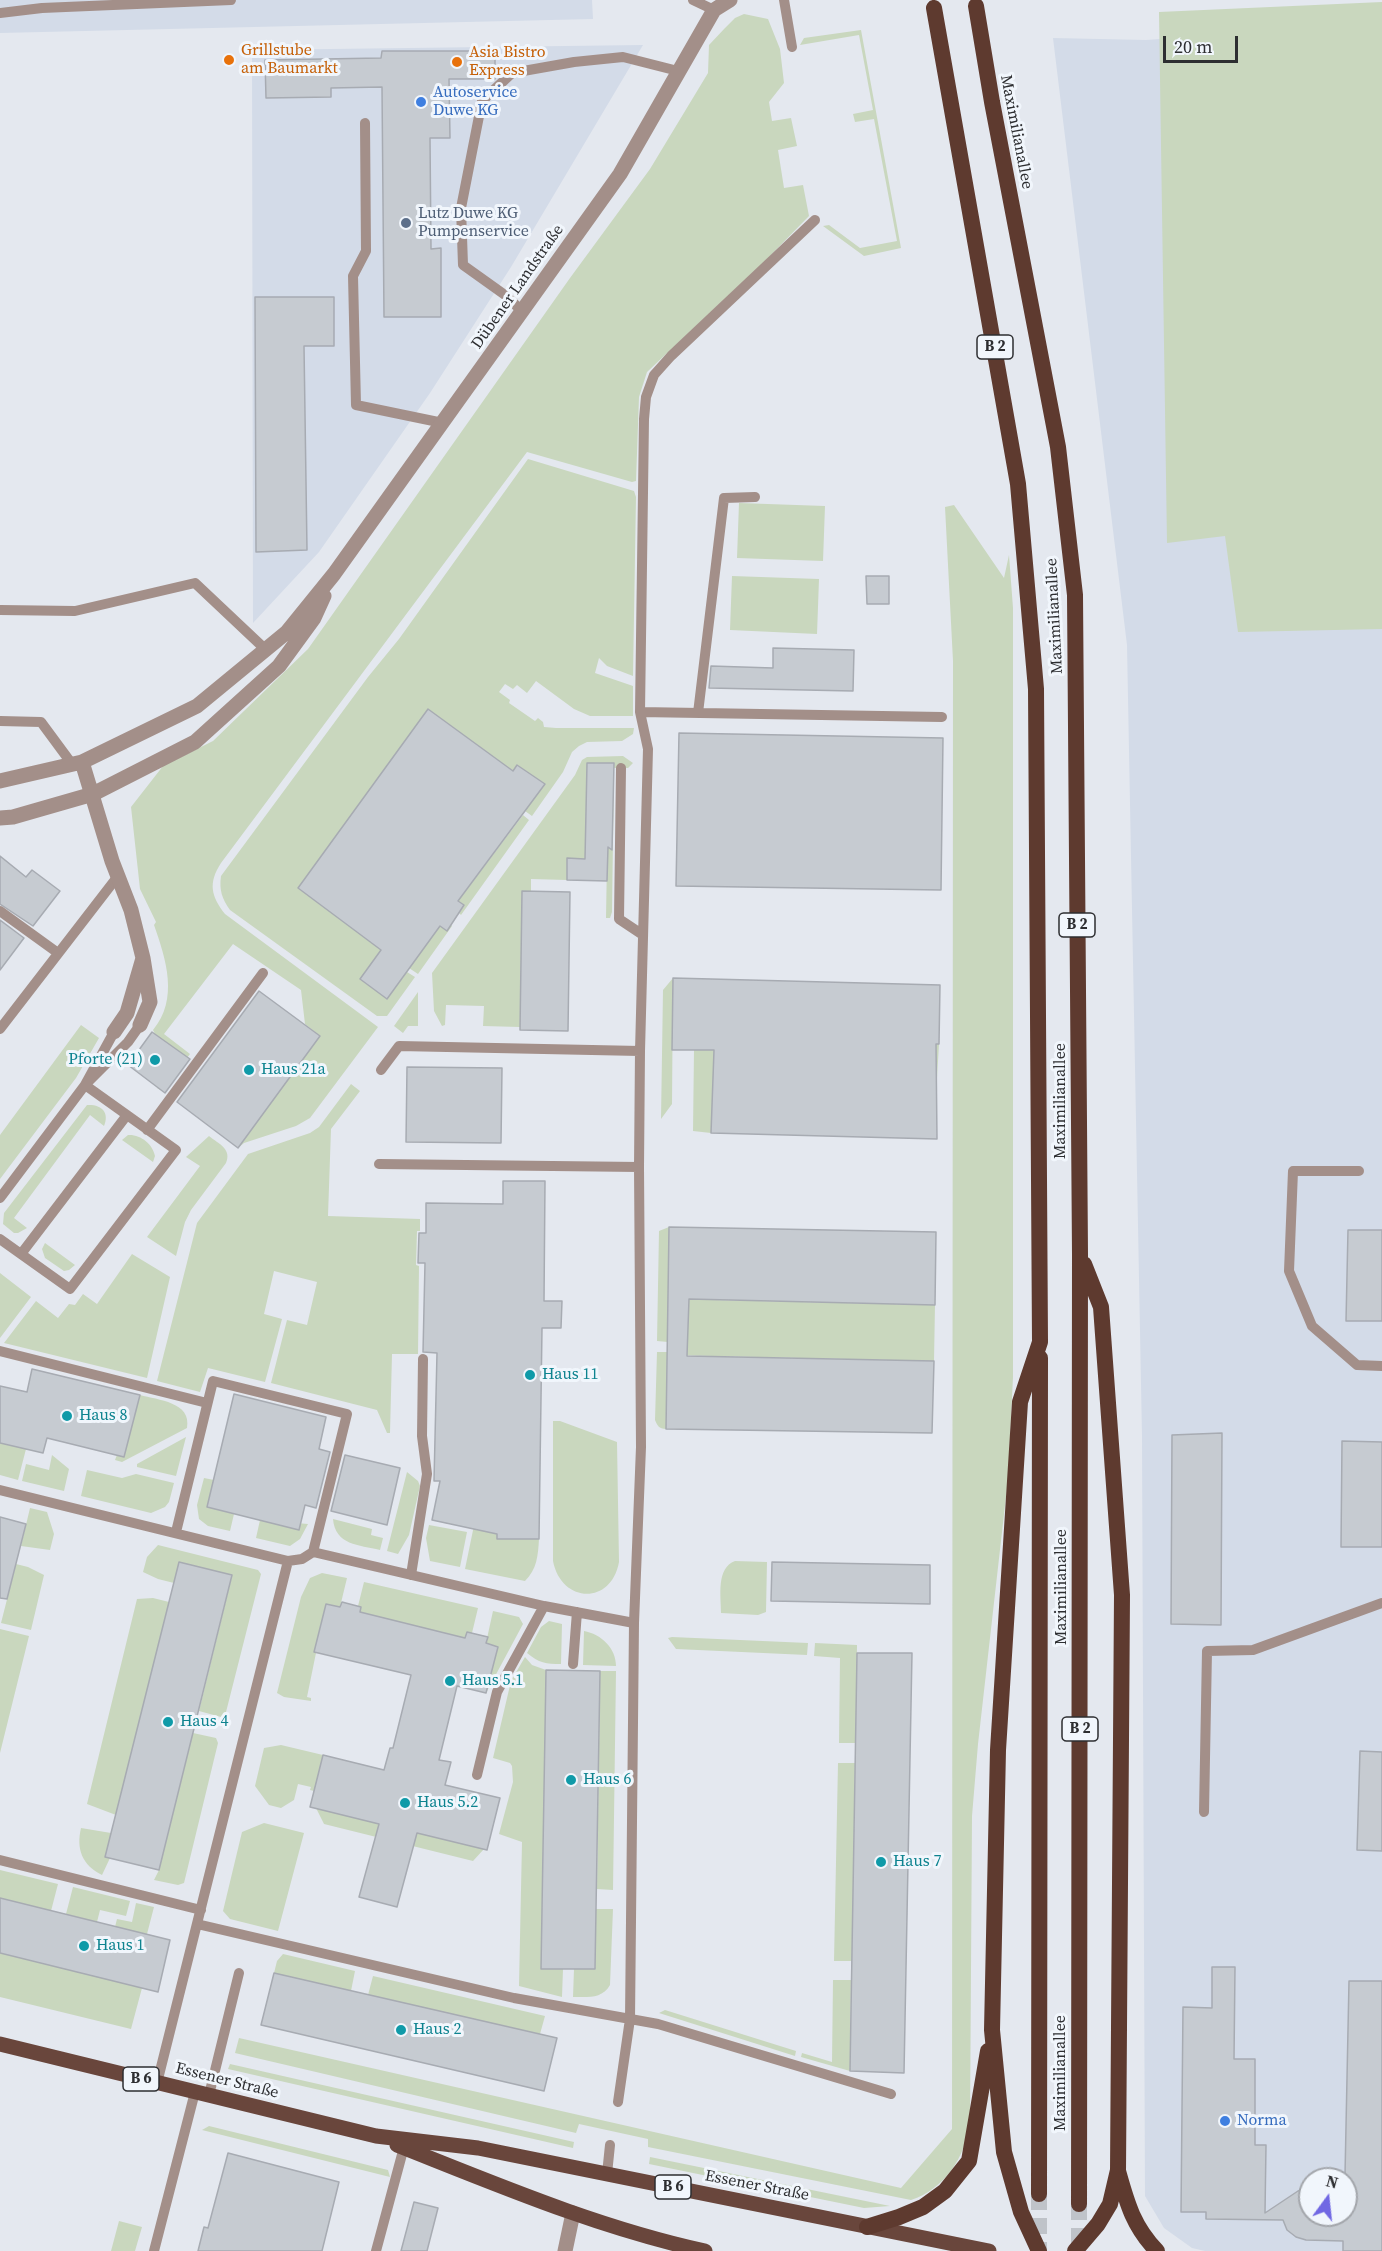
<!DOCTYPE html>
<html>
<head>
<meta charset="utf-8">
<style>
	body { margin:0 }
	#map { position:relative; width:1382px; height:2251px; overflow:hidden; background:#e4e8ef; font-family:"Source Serif 4",serif }
	canvas { display:block }
	.north { position:absolute; left:1298px; top:2167px; width:60px; height:60px; box-sizing:border-box; background:#f1f6fc; border:2px solid #a3a6ab; border-radius:50%; rotate:15deg; font-size:16px; font-weight:700; line-height:24px; text-align:center; color:#2d2e31 }
	.north::after { content:''; display:block; margin:auto; width:21px; height:27px; background:#7168e3; clip-path:polygon(50% 0,100% 100%,50% 72%,0 100%) }
	.scale { position:absolute; left:1163px; top:36px; width:75px; height:27px; box-sizing:border-box; border:3px solid #2d2e31; border-top:0; padding-left:8px; font-size:18px; line-height:21px; white-space:nowrap; color:#2d2e31; -webkit-text-stroke:4px #f1f6fc; paint-order:stroke }
</style>
</head>
<body>
<div id="map">
<canvas width="1382" height="2251"></canvas>
<div class="north">N</div>
<div class="scale">20 m</div>
</div>
<script>
const ctx = document.querySelector('canvas').getContext('2d');
ctx.lineJoin = 'round';
function fillPath(path, color) {
  ctx.fillStyle = color;
  ctx.fill(path, 'evenodd');
}
function trace(path, color, width, dash) {
  ctx.strokeStyle = color;
  ctx.lineWidth = width;
  ctx.lineCap = dash ? 'butt' : 'round';
  ctx.setLineDash(dash || []);
  ctx.stroke(path);
}
function write(font, color, halo, rows, align = 'center') {
  ctx.font = font + ' "Source Serif 4",serif';
  ctx.lineWidth = 6;
  ctx.setLineDash([]);
  ctx.textBaseline = 'middle';
  ctx.strokeStyle = halo;
  ctx.fillStyle = color;
  for (const [text, x, y, turn = 0] of rows) {
    ctx.save();
    ctx.translate(x, y);
    ctx.rotate((+turn || 0) * Math.PI / 180);
    ctx.textAlign = isNaN(turn) ? turn : align;
    if (halo) ctx.strokeText(text, 0, 0);
    ctx.fillText(text, 0, 0);
    ctx.restore();
  }
}
const built = new Path2D(`
	M 0,0 L 592,0 L 593,19 L 0,33 Z
	M 1382,23 L 1382,2251 L 1205,2251 L 1192,2248 L 1164,2228 L 1145,2196 L 1142,1436 L 1127,645 L 1053,38 L 1146,40 ZM 1310,2179 L 1346,2179 L 1346,2215 L 1310,2215 Z
	M 643,45 L 511,267 L 430,393 L 319,552 L 253,623 L 252,50 Z`);
const green = new Path2D(`
	M 1382,2 L 1382,629 L 1238,632 L 1225,536 L 1167,543 L 1159,12 Z
	M 744,14 L 768,19 L 780,49 L 784,83 L 769,102 L 772,121 L 791,118 L 797,146 L 778,150 L 784,188 L 803,185 L 809,216 L 764,262 L 647,372 L 639,397 L 636,481 L 632,482 L 527,452 L 221,863 C 208,883 211,896 225,914 L 378,1027 L 310,1118 L 296,1126 L 244,1143 L 238,1148 L 320,1036 L 305,1024 L 301,990 L 233,944 L 164,1034 L 190,1054 L 162,1091 L 157,1088 L 182,1054 L 155,1034 L 153,1030 C 179,999 166,959 154,925 L 156,922 L 140,889 L 131,807 L 163,766 L 213,741 L 308,649 L 570,278 L 650,169 L 708,73 L 709,45 L 725,28 L 735,18 Z
	M 861,30 L 901,248 L 864,256 L 823,226 L 829,225 L 860,248 L 897,241 L 874,119 L 855,122 L 853,114 L 873,110 L 859,35 L 800,45 L 804,38 Z
	M 528,459 L 634,491 L 636,497 L 633,676 L 607,666 L 599,658 L 595,673 L 633,686 L 633,716 L 590,716 L 574,709 L 536,681 L 527,693 L 517,685 L 513,689 L 505,684 L 499,692 L 510,700 L 509,703 L 535,721 L 538,718 L 543,722 L 544,727 L 556,728 L 634,728 L 633,734 L 622,741 L 587,742 L 579,746 L 572,752 L 563,772 L 532,816 L 525,811 L 544,784 L 517,765 L 513,771 L 428,709 L 298,888 L 381,950 L 360,979 L 387,999 L 407,972 L 415,977 L 387,1016 L 377,1016 L 230,910 C 222,899 219,890 221,876 L 368,677 L 399,639 Z
	M 739,503 L 825,506 L 823,561 L 737,558 Z
	M 954,505 L 1004,578 L 1009,555 L 1013,608 L 1013,1377 L 1008,1479 L 978,1744 L 972,1816 L 970,2123 C 965,2157 945,2189 911,2200 L 648,2147 L 648,2139 L 579,2124 L 576,2133 L 235,2053 L 239,2038 L 901,2188 L 952,2129 L 953,661 L 945,507 Z
	M 732,576 L 819,579 L 817,634 L 730,630 Z
	M 623,756 L 633,763 L 628,768 L 614,768 L 612,912 L 610,918 L 606,918 L 607,859 L 568,859 L 567,880 L 531,879 L 531,891 L 522,891 L 520,1027 L 483,1026 L 484,1006 L 446,1005 L 445,1025 L 442,1026 L 434,1011 L 432,973 L 575,775 L 582,760 L 587,757 Z
	M 523,815 L 529,820 L 461,915 L 459,913 L 464,905 L 458,901 Z
	M 451,925 L 452,926 L 418,974 L 409,968 L 440,926 Z
	M 673,978 L 672,1104 L 661,1119 L 663,990 Z
	M 418,992 L 418,1026 L 408,1026 L 403,1033 L 394,1026 Z
	M 81,1025 L 99,1038 L 76,1078 L 0,1179 L 0,1135 Z
	M 701,1039 L 939,1044 L 937,1078 L 714,1073 L 711,1133 L 693,1131 L 694,1050 L 700,1050 Z
	M 351,1084 L 360,1091 L 331,1129 L 328,1216 L 420,1219 L 420,1231 L 417,1231 L 416,1265 L 419,1266 L 418,1354 L 392,1354 L 390,1433 L 387,1433 L 377,1410 L 271,1383 L 287,1320 L 307,1325 L 317,1282 L 274,1271 L 264,1314 L 282,1319 L 265,1382 L 208,1368 L 200,1392 L 157,1381 L 197,1223 L 248,1154 L 310,1133 L 319,1127 Z
	M 87,1105 C 101,1104 110,1112 104,1126 L 90,1115 L 14,1218 L 27,1228 L 18,1233 L 14,1233 L 3,1224 L 4,1213 Z
	M 128,1135 C 140,1134 153,1144 155,1156 L 153,1162 L 122,1140 Z
	M 209,1136 C 219,1144 232,1149 226,1163 L 191,1210 L 185,1222 L 176,1256 L 147,1237 L 200,1166 L 186,1157 Z
	M 669,1227 L 669,1299 L 935,1305 L 934,1361 L 668,1355 L 666,1429 C 659,1429 657,1425 655,1420 L 657,1352 L 667,1352 L 668,1342 L 657,1341 L 659,1231 Z
	M 45,1243 L 75,1265 L 69,1270 L 64,1271 L 45,1258 L 42,1249 Z
	M 132,1254 L 170,1277 L 147,1378 L 4,1343 L 36,1301 L 58,1318 L 69,1304 L 75,1305 L 83,1294 L 97,1304 Z
	M 0,1273 L 31,1297 L 0,1338 Z
	M 140,1395 C 158,1400 192,1402 187,1428 L 122,1462 L 115,1460 Z
	M 553,1421 L 560,1421 L 617,1442 L 619,1562 C 611,1606 561,1603 553,1561 Z
	M 186,1437 L 176,1476 L 137,1467 L 137,1464 Z
	M 0,1443 L 26,1449 L 18,1480 L 0,1475 Z
	M 52,1455 L 69,1469 L 64,1491 L 22,1481 L 26,1464 L 49,1470 Z
	M 87,1470 L 122,1478 L 136,1474 L 174,1483 L 169,1502 L 165,1507 L 151,1513 L 81,1496 Z
	M 407,1472 L 418,1481 L 420,1486 L 409,1535 L 398,1554 L 387,1551 Z
	M 204,1478 L 214,1480 L 207,1507 L 234,1514 L 230,1531 L 208,1526 L 199,1519 L 197,1505 Z
	M 498,1499 L 497,1539 L 539,1539 C 538,1556 537,1569 525,1581 L 465,1569 L 478,1506 Z
	M 30,1508 L 47,1512 L 54,1534 L 50,1550 L 21,1546 Z
	M 333,1519 L 372,1529 L 371,1535 L 383,1538 L 380,1550 C 359,1545 335,1545 333,1519 Z
	M 260,1520 L 308,1524 L 300,1539 L 290,1546 L 256,1538 Z
	M 429,1525 L 467,1532 L 460,1567 L 430,1561 L 426,1538 Z
	M 158,1545 L 258,1570 L 261,1574 L 225,1716 L 221,1717 L 199,1711 L 232,1576 L 179,1563 L 174,1583 L 158,1579 L 143,1572 L 147,1557 Z
	M 735,1561 L 767,1562 L 766,1612 L 758,1615 L 721,1613 C 721,1596 716,1568 735,1561 Z
	M 16,1564 L 28,1567 L 44,1575 L 31,1630 L 1,1623 Z
	M 322,1573 L 347,1578 L 340,1607 L 326,1604 L 307,1697 L 311,1698 L 311,1701 L 284,1697 L 277,1693 L 301,1597 L 310,1578 Z
	M 364,1582 L 478,1608 L 472,1633 L 465,1638 L 360,1612 L 361,1607 L 358,1606 Z
	M 153,1598 L 169,1602 L 116,1815 L 87,1804 L 137,1599 Z
	M 493,1611 L 519,1617 L 523,1624 L 486,1693 L 498,1647 L 486,1643 Z
	M 549,1621 L 562,1624 L 561,1664 C 546,1664 539,1663 527,1653 L 541,1627 Z
	M 0,1629 L 29,1636 L 0,1753 Z
	M 584,1631 C 601,1634 616,1648 616,1666 L 583,1665 Z
	M 672,1637 L 808,1643 L 807,1655 L 676,1649 L 668,1638 Z
	M 815,1643 L 857,1645 L 856,1743 L 839,1743 L 840,1658 L 814,1656 Z
	M 525,1657 L 532,1665 L 546,1670 L 541,1969 L 563,1969 L 562,1997 L 519,1986 L 522,1842 L 499,1834 L 513,1782 L 512,1766 L 510,1763 L 493,1758 L 511,1681 Z
	M 600,1671 L 616,1671 L 613,1890 L 597,1889 Z
	M 193,1733 L 216,1738 L 218,1743 L 184,1883 L 178,1885 L 154,1880 L 159,1870 Z
	M 281,1745 L 323,1755 L 314,1791 L 310,1790 L 311,1787 L 298,1784 L 294,1800 L 281,1808 L 269,1805 L 255,1786 L 264,1748 Z
	M 838,1763 L 855,1763 L 852,1961 L 834,1961 Z
	M 316,1808 L 484,1849 L 473,1861 L 324,1824 Z
	M 264,1823 L 304,1833 L 278,1931 L 230,1919 L 223,1911 L 242,1832 Z
	M 81,1828 L 111,1833 L 110,1858 L 102,1875 C 82,1865 76,1849 81,1828 Z
	M 0,1870 L 58,1884 L 51,1911 L 0,1898 Z
	M 73,1887 L 130,1901 L 126,1916 L 100,1910 L 97,1922 L 66,1914 Z
	M 136,1903 L 154,1907 L 147,1934 L 115,1927 L 117,1919 L 132,1922 Z
	M 596,1909 L 613,1909 L 610,1985 C 602,1999 588,1997 573,1997 L 574,1969 L 595,1969 Z
	M 0,1953 L 142,1988 L 131,2029 L 0,1997 Z
	M 283,1954 L 355,1971 L 351,1991 L 274,1973 L 277,1961 Z
	M 373,1976 L 545,2016 L 540,2034 L 368,1995 Z
	M 833,1980 L 851,1980 L 850,2071 L 801,2057 L 802,2053 L 832,2062 Z
	M 665,2010 L 796,2051 L 795,2056 L 659,2013 Z
	M 230,2064 L 574,2142 L 573,2148 L 228,2069 Z
	M 209,2126 L 388,2170 L 390,2177 L 202,2130 Z
	M 650,2157 L 890,2206 L 864,2208 L 649,2164 Z
	M 119,2221 L 142,2227 L 135,2251 L 111,2251 Z`);
const building = new Path2D(`
	M 382,51 L 495,51 L 495,79 L 449,79 L 450,138 L 430,138 L 431,249 L 441,248 L 441,317 L 384,317 L 382,87 L 331,88 L 331,97 L 266,98 L 265,60 L 381,58 Z
	M 255,297 L 334,297 L 334,346 L 304,346 L 307,550 L 256,552 Z
	M 866,576 L 889,576 L 889,604 L 867,604 Z
	M 773,648 L 854,650 L 853,691 L 709,688 L 711,666 L 773,668 Z
	M 428,709 L 513,771 L 517,765 L 545,784 L 458,901 L 464,905 L 447,931 L 440,926 L 387,999 L 360,979 L 381,950 L 298,888 Z
	M 679,733 L 943,738 L 941,890 L 676,886 Z
	M 587,763 L 614,763 L 612,850 L 608,847 L 607,881 L 567,880 L 567,858 L 585,859 Z
	M 0,856 L 26,877 L 32,870 L 60,891 L 33,926 L 0,904 Z
	M 522,891 L 570,892 L 568,1031 L 520,1030 Z
	M 0,920 L 24,938 L 0,970 Z
	M 673,978 L 940,985 L 939,1044 L 936,1044 L 937,1139 L 711,1133 L 714,1050 L 672,1050 Z
	M 259,991 L 320,1036 L 238,1148 L 177,1102 Z
	M 152,1032 L 190,1059 L 165,1093 L 128,1065 Z
	M 407,1067 L 502,1068 L 501,1143 L 406,1142 Z
	M 503,1181 L 545,1181 L 544,1301 L 562,1301 L 561,1328 L 542,1328 L 539,1539 L 497,1539 L 497,1534 L 432,1520 L 440,1481 L 434,1481 L 437,1353 L 423,1352 L 425,1263 L 418,1263 L 419,1233 L 426,1233 L 426,1203 L 503,1204 Z
	M 669,1227 L 936,1232 L 935,1305 L 689,1299 L 687,1356 L 934,1361 L 932,1433 L 666,1429 Z
	M 1348,1230 L 1382,1230 L 1382,1321 L 1346,1321 Z
	M 32,1369 L 140,1395 L 124,1457 L 47,1438 L 43,1453 L 0,1443 L 0,1386 L 27,1392 Z
	M 234,1394 L 326,1417 L 319,1449 L 330,1452 L 316,1508 L 305,1505 L 299,1530 L 207,1507 Z
	M 1222,1433 L 1221,1625 L 1171,1624 L 1172,1435 Z
	M 1342,1441 L 1382,1442 L 1382,1547 L 1341,1547 Z
	M 345,1455 L 400,1468 L 387,1525 L 331,1511 Z
	M 0,1517 L 26,1524 L 7,1599 L 0,1598 Z
	M 179,1562 L 232,1575 L 159,1870 L 105,1857 Z
	M 772,1562 L 930,1565 L 930,1604 L 771,1601 Z
	M 342,1602 L 361,1607 L 360,1612 L 465,1638 L 467,1632 L 488,1637 L 486,1643 L 498,1647 L 486,1693 L 457,1686 L 439,1760 L 451,1762 L 445,1785 L 500,1798 L 487,1850 L 417,1833 L 397,1907 L 359,1897 L 379,1824 L 310,1807 L 323,1755 L 384,1770 L 390,1748 L 393,1748 L 411,1675 L 314,1652 L 326,1604 L 340,1607 Z
	M 857,1653 L 912,1653 L 904,2073 L 850,2071 Z
	M 546,1670 L 600,1671 L 595,1969 L 541,1969 Z
	M 1360,1751 L 1382,1752 L 1382,1851 L 1357,1850 Z
	M 0,1898 L 170,1940 L 158,1992 L 0,1953 Z
	M 1212,1967 L 1235,1967 L 1234,2059 L 1255,2059 L 1255,2145 L 1266,2145 L 1265,2213 L 1298,2191 L 1310,2187 L 1310,2215 L 1346,2215 L 1346,2179 L 1335,2179 L 1345,2175 L 1349,1981 L 1382,1981 L 1382,2251 L 1343,2251 L 1343,2241 L 1306,2240 L 1296,2237 L 1287,2230 L 1283,2220 L 1206,2219 L 1206,2212 L 1181,2212 L 1183,2007 L 1212,2008 Z
	M 274,1973 L 557,2038 L 544,2091 L 261,2025 Z
	M 228,2153 L 339,2182 L 322,2251 L 198,2251 L 204,2227 L 208,2228 Z
	M 414,2202 L 438,2208 L 427,2251 L 401,2251 Z`);
const trunkTunnel = new Path2D(`
	M 1039,2194 L 1039,2251
	M 1079,2204 L 1079,2251`);
const service = new Path2D(`
	M 693,0 L 714,10
	M 784,0 L 792,47
	M 0,13 L 42,8 L 231,0
	M 365,123 L 366,251 L 353,276 L 356,405 L 443,423
	M 523,312 L 505,295 L 463,265 L 461,208 L 482,101 L 512,73 L 574,62 L 623,57 L 678,71
	M 0,610 L 75,611 L 195,583 L 265,649
	M 640,712 L 942,717
	M 698,713 L 724,498 L 755,497
	M 0,721 L 41,722 L 72,764
	M 621,768 L 619,919 L 643,935
	M 0,911 L 58,953
	M 0,1029 L 118,876
	M 114,1032 L 85,1085 L 128,1042 L 140,1025
	M 381,1070 L 399,1046 L 640,1051
	M 147,1130 L 263,973
	M 379,1164 L 639,1167
	M 1359,1171 L 1293,1171 L 1289,1271 L 1312,1326 L 1357,1365 L 1382,1366
	M 0,1198 L 85,1085 L 176,1150 L 70,1289 L 0,1239
	M 21,1254 L 127,1115
	M 0,1351 L 207,1403
	M 0,1490 L 288,1561 L 302,1559 L 313,1552 L 347,1414 L 213,1381 L 176,1532
	M 313,1552 L 544,1606 L 634,1623
	M 411,1575 L 427,1474 L 422,1436 L 423,1359
	M 573,1664 L 577,1612
	M 477,1775 L 497,1692 L 544,1606
	M 1204,1812 L 1207,1651 L 1253,1650 L 1382,1603
	M 0,1860 L 201,1910
	M 197,1924 L 514,1998 L 658,2024 L 891,2094
	M 157,2083 L 288,1561
	M 209,2095 L 239,1973
	M 618,2102 L 630,2019 L 634,1623 L 641,1447 L 639,1167 L 640,1051 L 648,749 L 640,712 L 644,419 L 646,397 L 654,375 L 671,356 L 815,220
	M 607,2174 L 610,2145
	M 154,2251 L 195,2092
	M 376,2251 L 404,2147`);
const minor = new Path2D(`
	M 82,762 L 112,861 L 131,910 L 143,958
	M 0,781 L 82,762 L 197,706 L 287,632 L 334,574 L 620,174 L 714,10 L 730,0
	M 0,818 L 13,817 L 93,794 L 195,742 L 279,666 L 314,618 L 324,596
	M 114,1032 L 127,1013 L 143,958 L 150,1002 L 140,1025
	M 565,2251 L 573,2213`);
const primary = new Path2D(`
	M 0,2044 L 376,2136 L 478,2148 L 989,2251
	M 397,2145 C 498,2185 599,2228 705,2251`);
const trunk = new Path2D(`
	M 976,6 L 992,102 L 1058,447 L 1075,595 L 1080,1254 L 1079,2204
	M 934,8 L 1018,484 L 1036,689 L 1040,1342 L 1020,1402 L 998,1750 L 992,2030 L 1004,2152 L 1021,2212 L 1039,2251
	M 1118,2171 C 1127,2203 1133,2226 1157,2251
	M 1039,2194 L 1040,1358
	M 867,2227 L 899,2217 L 923,2207 L 945,2191 L 969,2161 L 988,2051
	M 1075,2251 L 1098,2224 L 1110,2204 L 1118,2170 L 1122,1595 L 1101,1307 L 1084,1264`);
const markers = [
	[229,60,6,"#e8710a"],
	[457,62,6,"#e8710a"],
	[421,102,6,"#3f7fe0"],
	[406,223,6,"#5c6f8a"],
	[155,1060,6,"#0f9aa8"],
	[249,1070,6,"#0f9aa8"],
	[530,1375,6,"#0f9aa8"],
	[67,1416,6,"#0f9aa8"],
	[450,1681,6,"#0f9aa8"],
	[168,1722,6,"#0f9aa8"],
	[571,1780,6,"#0f9aa8"],
	[405,1803,6,"#0f9aa8"],
	[881,1862,6,"#0f9aa8"],
	[84,1946,6,"#0f9aa8"],
	[401,2030,6,"#0f9aa8"],
	[1225,2121,6,"#3f7fe0"]
];
const shields = [
	[995,347,36],
	[1077,925,36],
	[1080,1729,36],
	[141,2079,36],
	[673,2187,36]
];
const shieldNames = [
	["B 2",995,347],
	["B 2",1077,925],
	["B 2",1080,1729],
	["B 6",141,2079],
	["B 6",673,2187]
];
const foodNames = [
	["Grillstube",241,51],
	["am Baumarkt",241,69],
	["Asia Bistro",469,53],
	["Express",469,71]
];
const shopNames = [
	["Autoservice",433,93],
	["Duwe KG",433,111],
	["Norma",1237,2121]
];
const streetNames = [
	["Maximilianallee",1016,132,79],
	["Dübener Landstraße",518,287,-55],
	["Maximilianallee",1055,616,-93],
	["Maximilianallee",1061,1101,-90],
	["Maximilianallee",1062,1587,-90],
	["Maximilianallee",1061,2073,-90],
	["Essener Straße",227,2081,14],
	["Essener Straße",757,2186,11]
];
const serviceNames = [
	["Lutz Duwe KG",418,214],
	["Pumpenservice",418,232]
];
const cultureNames = [
	["Pforte (21)",143,1060,"right"],
	["Haus 21a",261,1070],
	["Haus 11",542,1375],
	["Haus 8",79,1416],
	["Haus 5.1",462,1681],
	["Haus 4",180,1722],
	["Haus 6",583,1780],
	["Haus 5.2",417,1803],
	["Haus 7",893,1862],
	["Haus 1",96,1946],
	["Haus 2",413,2030]
];
fillPath(built, '#d3dbe8');
fillPath(green, '#c9d7be');
fillPath(building, '#c6cbd1');
trace(building, '#a7abb2', 1.5);
trace(trunkTunnel, '#bfc3c9', 16, [16, 8]);
trace(service, '#a38f89', 10);
trace(minor, '#a38f89', 15);
trace(primary, '#69463c', 15);
trace(trunk, '#5e3a2f', 16);
for (const [x, y, r, color] of markers) {
  const dot = new Path2D();
  dot.arc(x, y, r, 0, 2 * Math.PI);
  ctx.fillStyle = color;
  ctx.fill(dot);
  trace(dot, '#f1f6fc', 2);
}
for (const [x, y, w] of shields) {
  const box = new Path2D();
  box.roundRect(x - w / 2, y - 12, w, 24, 4.5);
  ctx.fillStyle = '#f1f6fc';
  ctx.fill(box);
  trace(box, '#2d2e31', 1.5);
}
write('bold 15px', '#2d2e31', null, shieldNames);
write('16px', '#c56008', '#f1f6fc', foodNames, 'left');
write('16px', '#366cbe', '#f1f6fc', shopNames, 'left');
write('16px', '#2d2e31', '#f1f6fc', streetNames);
write('16px', '#4e5e75', '#f1f6fc', serviceNames, 'left');
write('16px', '#0d838f', '#f1f6fc', cultureNames, 'left');
</script>
</body>
</html>
